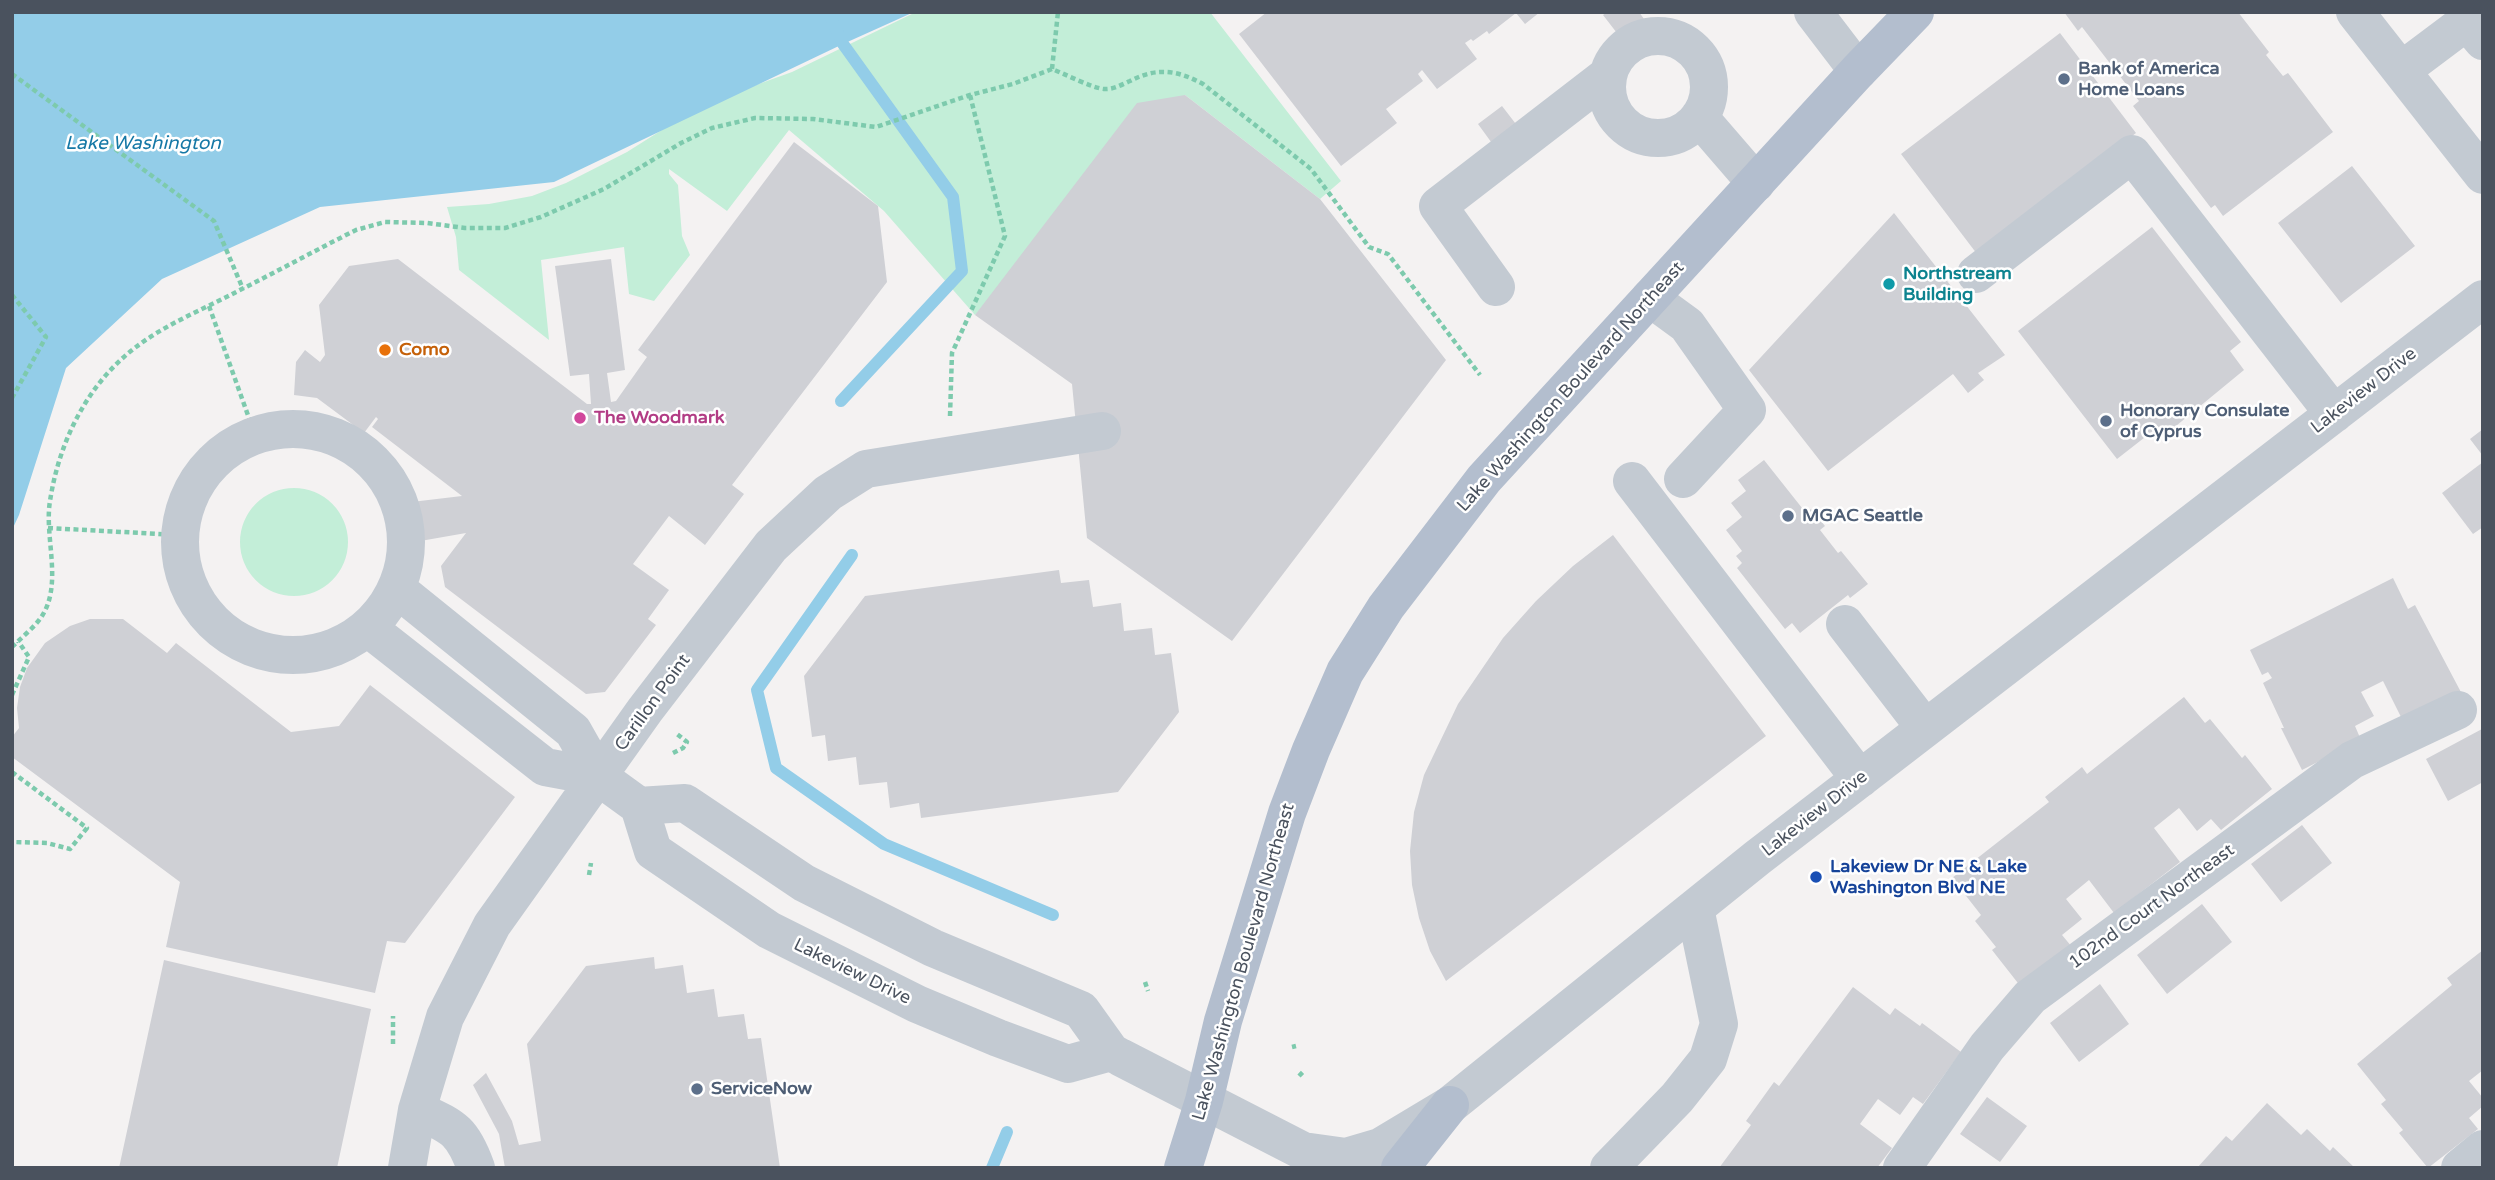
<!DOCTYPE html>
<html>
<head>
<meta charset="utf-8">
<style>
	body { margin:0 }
	#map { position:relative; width:2495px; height:1180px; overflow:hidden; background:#f4f2f2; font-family:"Varela Round",sans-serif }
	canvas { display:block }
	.frame { position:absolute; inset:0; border:14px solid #4a525e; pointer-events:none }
</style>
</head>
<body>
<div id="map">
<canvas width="2495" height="1180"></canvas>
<div class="frame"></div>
</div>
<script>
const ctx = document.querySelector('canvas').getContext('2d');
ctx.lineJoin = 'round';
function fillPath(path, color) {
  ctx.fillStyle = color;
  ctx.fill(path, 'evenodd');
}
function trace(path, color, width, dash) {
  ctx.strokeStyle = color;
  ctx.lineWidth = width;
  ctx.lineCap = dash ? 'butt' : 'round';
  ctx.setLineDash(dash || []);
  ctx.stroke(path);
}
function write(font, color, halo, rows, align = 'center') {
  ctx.font = font + ' "Varela Round",sans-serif';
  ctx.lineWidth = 5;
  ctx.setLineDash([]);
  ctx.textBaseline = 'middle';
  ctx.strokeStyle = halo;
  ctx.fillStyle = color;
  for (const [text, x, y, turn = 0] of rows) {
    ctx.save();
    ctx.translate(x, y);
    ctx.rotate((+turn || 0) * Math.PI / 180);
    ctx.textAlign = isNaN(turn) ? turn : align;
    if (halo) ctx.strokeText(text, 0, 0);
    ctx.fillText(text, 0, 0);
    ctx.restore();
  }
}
const green = new Path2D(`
	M 916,12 L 1210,12 L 1341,181 L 1320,199 L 1185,95 L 975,315 L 884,211 L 789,130 L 727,211 L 669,169 L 669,174 L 678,185 L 682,236 L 690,255 L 654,301 L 629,294 L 624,247 L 541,260 L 549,340 L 459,270 L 456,237 L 447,207 L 489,204 L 532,196 L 566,183 L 627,152 L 703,104 L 792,72 Z
	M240 542a54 54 0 1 1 108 0a54 54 0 1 1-108 0Z`);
const water = new Path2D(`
	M 12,12 L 914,12 L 843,44 L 554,182 L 320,207 L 162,279 L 66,368 L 19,515 L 12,530 Z`);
const stream = new Path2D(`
	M 828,12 L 843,44 L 953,197 L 962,271 L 841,401
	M 852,555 L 757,690 L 776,768 L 884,844 L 1053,915
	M 992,1168 L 1007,1132`);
const building = new Path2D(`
	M 1267,12 L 1540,12 L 1525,24 L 1516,13 L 1489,34 L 1487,31 L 1473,41 L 1471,39 L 1465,43 L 1477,59 L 1437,89 L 1422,70 L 1418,74 L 1423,81 L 1386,109 L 1397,123 L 1341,166 L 1239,34 Z
	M 1607,12 L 1639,12 L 1644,19 L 1620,37 L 1603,15 Z
	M 2064,12 L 2238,12 L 2269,52 L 2266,55 L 2283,76 L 2288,73 L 2333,132 L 2223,216 L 2215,205 L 2211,208 L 2133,106 L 2139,101 L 2082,27 L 2078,31 Z
	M 2060,33 L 2136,133 L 1977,254 L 1901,154 Z
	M 1185,95 L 1320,199 L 1446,360 L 1232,641 L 1087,538 L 1072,384 L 975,315 L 1137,103 Z
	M 1502,106 L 1519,128 L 1494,146 L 1478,124 Z
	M 794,142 L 878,206 L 887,282 L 732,485 L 744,494 L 705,545 L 669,516 L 633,564 L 669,590 L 648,619 L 656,625 L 605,692 L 586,694 L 445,587 L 441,566 L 466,533 L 409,543 L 403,503 L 462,496 L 372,427 L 378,419 L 376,417 L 364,433 L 317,398 L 294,395 L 296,362 L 305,350 L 320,362 L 325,355 L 319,305 L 349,266 L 398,259 L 587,404 L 591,404 L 589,374 L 570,376 L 555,266 L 611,259 L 625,370 L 607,373 L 611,402 L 616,401 L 647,357 L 638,350 Z
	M 2352,166 L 2415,246 L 2341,303 L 2278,223 Z
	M 1894,213 L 2005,355 L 1978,373 L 1984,380 L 1968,393 L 1953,374 L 1828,471 L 1749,370 Z
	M 2152,227 L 2241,342 L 2230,351 L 2244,370 L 2165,435 L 2158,427 L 2117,459 L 2018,331 Z
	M 2483,429 L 2483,456 L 2470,439 Z
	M 1764,460 L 1806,513 L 1811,509 L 1825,526 L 1820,530 L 1838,553 L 1841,551 L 1868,584 L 1850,598 L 1848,595 L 1800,633 L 1792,623 L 1785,629 L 1737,568 L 1742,563 L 1736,556 L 1742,551 L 1726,530 L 1742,517 L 1731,503 L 1746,491 L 1738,480 Z
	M 2483,462 L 2483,527 L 2473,534 L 2442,493 Z
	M 1613,535 L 1766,736 L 1446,981 L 1430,951 L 1419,918 L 1412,885 L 1410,851 L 1414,812 L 1424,775 L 1458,704 L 1503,638 L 1536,601 L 1573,566 Z
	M 1059,570 L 1061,583 L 1089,580 L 1093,607 L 1121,603 L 1124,631 L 1152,628 L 1155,655 L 1171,653 L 1179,712 L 1118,792 L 921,818 L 919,803 L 890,808 L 887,782 L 859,785 L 856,757 L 828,761 L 825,735 L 812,737 L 804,676 L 865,596 Z
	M 2393,578 L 2408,609 L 2415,605 L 2463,696 L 2405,725 L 2383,681 L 2361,692 L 2374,716 L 2355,726 L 2361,740 L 2302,770 L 2281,728 L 2284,728 L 2263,683 L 2272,678 L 2268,672 L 2262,675 L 2250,650 Z
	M 90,619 L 123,619 L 167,653 L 176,643 L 291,732 L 339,726 L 370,685 L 515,797 L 405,943 L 387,941 L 375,993 L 166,947 L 180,882 L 12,757 L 12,737 L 19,728 L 17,708 L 20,687 L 27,668 L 45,643 L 70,626 Z
	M 2184,697 L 2205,723 L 2210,719 L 2242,758 L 2245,755 L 2272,789 L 2221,830 L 2211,819 L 2197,831 L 2179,808 L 2154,828 L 2180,862 L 2114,913 L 2089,880 L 2066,899 L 2082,919 L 2062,935 L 2072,947 L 2021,987 L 1992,950 L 1996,947 L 1975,921 L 1981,915 L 1952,878 L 2049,802 L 2045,797 L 2082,767 L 2087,774 Z
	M 2482,729 L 2483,782 L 2448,801 L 2426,759 Z
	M 2302,825 L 2332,863 L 2281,902 L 2251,864 Z
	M 2202,904 L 2232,942 L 2167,994 L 2137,955 Z
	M 2483,950 L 2483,1070 L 2469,1081 L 2483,1098 L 2483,1106 L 2469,1118 L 2478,1129 L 2428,1168 L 2399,1133 L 2403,1130 L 2381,1104 L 2386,1100 L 2357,1064 L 2452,985 L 2447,978 Z
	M 654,957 L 655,969 L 683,965 L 687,993 L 714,989 L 718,1017 L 744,1014 L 748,1039 L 761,1038 L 780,1168 L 505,1168 L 499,1134 L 473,1085 L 486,1073 L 512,1121 L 519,1145 L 541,1141 L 527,1044 L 586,966 Z
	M 164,960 L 371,1009 L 337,1168 L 119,1168 Z
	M 2100,984 L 2129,1024 L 2079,1062 L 2050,1023 Z
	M 1853,987 L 1890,1015 L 1895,1008 L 1920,1026 L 1922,1023 L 1961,1052 L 1923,1104 L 1913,1097 L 1900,1115 L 1878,1099 L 1860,1124 L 1892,1148 L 1877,1168 L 1719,1168 L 1751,1125 L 1746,1121 L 1774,1082 L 1779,1086 Z
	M 1987,1097 L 2027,1126 L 2000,1162 L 1960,1134 Z
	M 2267,1103 L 2301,1135 L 2307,1129 L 2330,1151 L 2333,1147 L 2355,1168 L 2197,1168 L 2226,1136 L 2232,1141 Z`);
const path = new Path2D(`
	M 1052,69 L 1058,12
	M 12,74 L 214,221 L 243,289
	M 12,295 L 46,337 L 12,398
	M 209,306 L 255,435
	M 950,416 L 952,353 L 1005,236 L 970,95
	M 48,528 L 179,535
	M 12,647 C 22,637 35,627 42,616 C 63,583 44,537 50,501 C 59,442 87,384 136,347 C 166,324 204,309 238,291 C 278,271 316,250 356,230 L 385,222 L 427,223 L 465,228 L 505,228 L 541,217 L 604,189 L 681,143 L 712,128 L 755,118 L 813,119 L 876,127 L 970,95 L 1013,84 L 1052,69 C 1065,74 1092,88 1104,89 C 1113,90 1123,84 1130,81 C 1157,67 1177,70 1203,84 L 1311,169 L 1369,247 L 1388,254 L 1480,375
	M 12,695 L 29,657 L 18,641
	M 673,753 L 683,748 L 687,742 L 677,734
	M 12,772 L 87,828 L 70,849 L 47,843 L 12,842
	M 589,875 L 591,863
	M 1145,982 L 1148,991
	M 393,1044 L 393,1016
	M 1292,1047 L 1296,1046
	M 1299,1076 L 1303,1072`);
const minor = new Path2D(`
	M 1813,12 L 1858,71
	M 2355,12 L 2483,175
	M1607 87a51 51 0 1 1 102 0a51 51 0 1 1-102 0Z
	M 2402,70 L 2462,25 L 2472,28 L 2483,41
	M 1699,117 L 1756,183
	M 1976,274 L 2132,154 L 2334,414
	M 1496,287 L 1438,206 L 1608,75
	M 1650,298 L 1687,325 L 1747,410 L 1683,479
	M180 542a113 113 0 1 1 226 0a113 113 0 1 1-226 0Z
	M 1632,481 L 1860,779
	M 397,589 L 573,731 L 599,777 L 639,806 L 653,851 L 769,930 L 917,1004 L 998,1038 L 1068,1064 L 1111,1052
	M 1845,624 L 1925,728
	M 368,628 L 545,767 L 599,777
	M 639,806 L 685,803 L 804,883 L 933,948 L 1081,1010 L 1111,1052 L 1120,1057 L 1303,1151 L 1346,1157 L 1380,1147 L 1450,1105 L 1757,858 L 2483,299
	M 417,1110 C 453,1127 462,1129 476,1168
	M 407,1168 L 417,1110 L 445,1017 L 492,925 L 645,710 L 771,546 L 828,493 L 866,469 L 1102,431
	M 1609,1168 L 1677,1098 L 1708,1059 L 1719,1024 L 1695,908
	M 1902,1168 L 1987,1047 L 2030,997 L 2352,760 L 2458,710
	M 2460,1168 L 2483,1149`);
const major = new Path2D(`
	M 1183,1168 L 1204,1101 L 1223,1021 L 1287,813 L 1311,750 L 1345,672 L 1386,607 L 1484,479 L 1858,71 L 1915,12
	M 1400,1168 L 1450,1105`);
const markers = [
	[2064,79,7,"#5c6f8a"],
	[1889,284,7,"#0f9aa8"],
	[385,350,7,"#e8710a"],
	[580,418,7,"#d1479c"],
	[2106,421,7,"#5c6f8a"],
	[1788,516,7,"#5c6f8a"],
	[1816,877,7,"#1a4fb4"],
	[697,1089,7,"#5c6f8a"]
];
const serviceNames = [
	["Bank of America",2078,69],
	["Home Loans",2078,90],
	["Honorary Consulate",2120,411],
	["of Cyprus",2120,432],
	["MGAC Seattle",1802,516],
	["ServiceNow",711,1089]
];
const cultureNames = [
	["Northstream",1903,274],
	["Building",1903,295]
];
const foodNames = [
	["Como",399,350]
];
const streetNames = [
	["Lake Washington Boulevard Northeast",1571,387,-48],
	["Lakeview Drive",2364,391,-38],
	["Carillon Point",653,703,-54],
	["Lakeview Drive",1815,814,-38],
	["102nd Court Northeast",2152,907,-36],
	["Lake Washington Boulevard Northeast",1244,962,-74],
	["Lakeview Drive",852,972,26]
];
const hotelNames = [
	["The Woodmark",594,418]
];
const transitNames = [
	["Lakeview Dr NE & Lake",1830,867],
	["Washington Blvd NE",1830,888]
];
const waterNames = [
	["Lake Washington",143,144]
];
fillPath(green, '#c3eed8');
fillPath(water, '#93cde8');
trace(stream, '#93cde8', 12);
fillPath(building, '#cfd0d5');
trace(path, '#7dcaad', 4.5, [5, 3.5]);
trace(minor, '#c3cad2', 38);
trace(major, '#b3bece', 38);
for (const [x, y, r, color] of markers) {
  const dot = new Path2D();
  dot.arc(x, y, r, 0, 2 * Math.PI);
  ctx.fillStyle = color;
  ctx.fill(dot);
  trace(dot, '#fff', 2.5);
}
write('bold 18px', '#4e5e75', '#fff', serviceNames, 'left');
write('bold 18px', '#0d838f', '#fff', cultureNames, 'left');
write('bold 18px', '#c56008', '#fff', foodNames, 'left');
write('18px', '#4a525e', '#fff', streetNames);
write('bold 18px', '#b23c85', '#fff', hotelNames, 'left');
write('bold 18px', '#164399', '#fff', transitNames, 'left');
write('italic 19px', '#1578a6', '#fff', waterNames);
</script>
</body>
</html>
